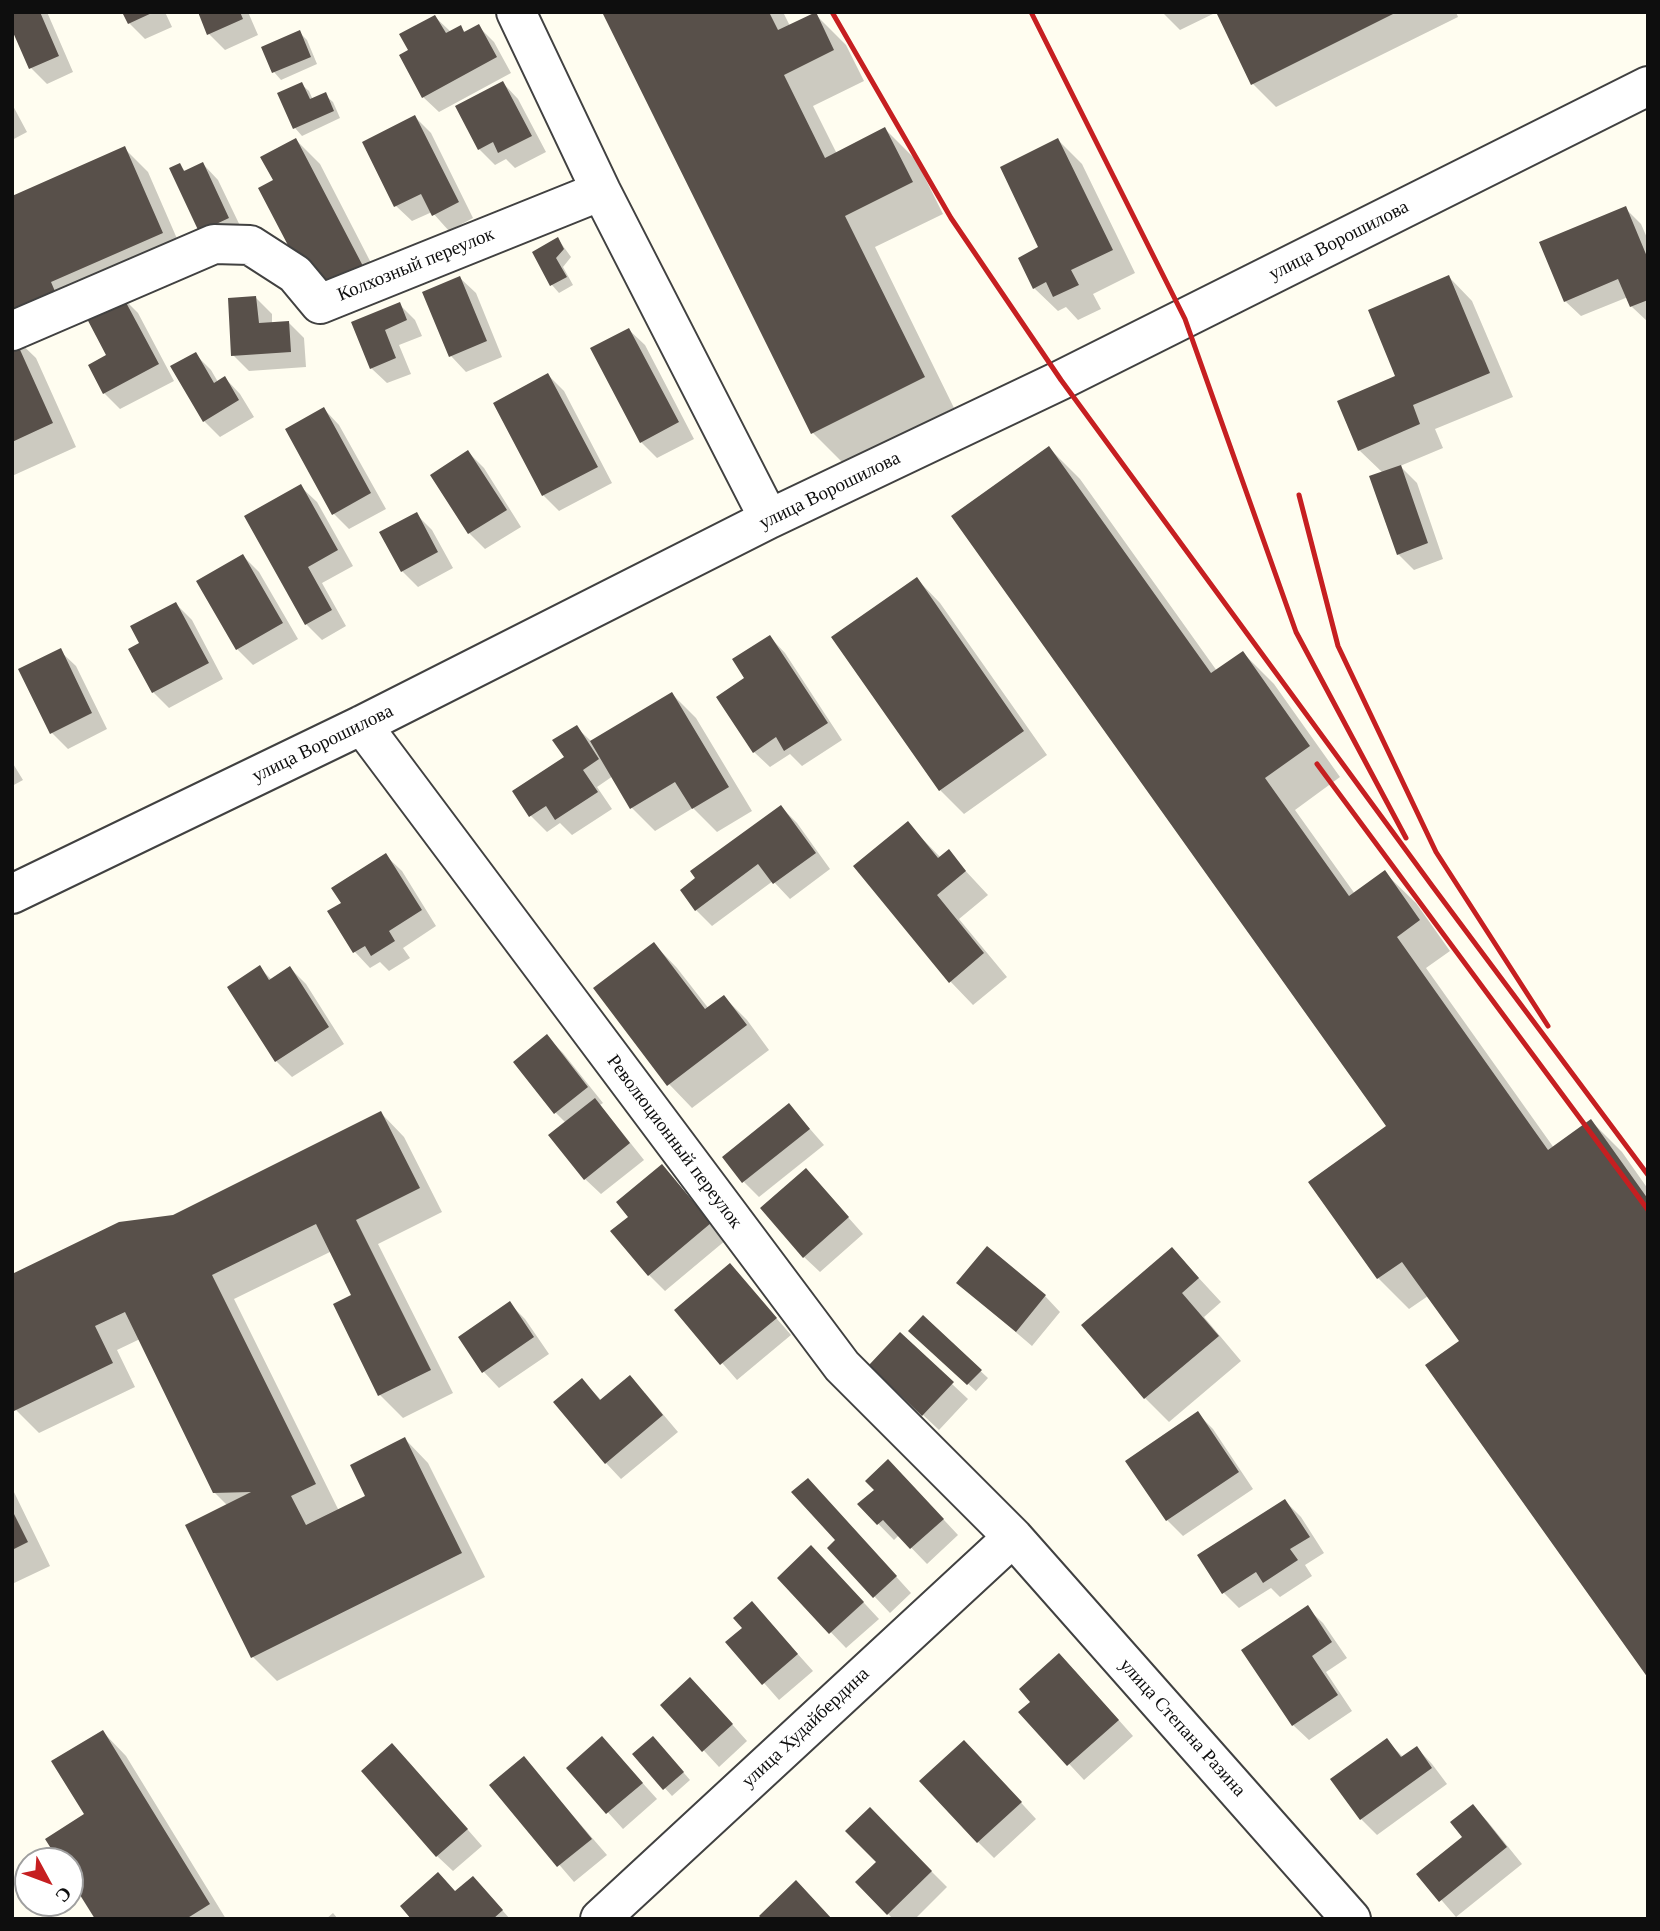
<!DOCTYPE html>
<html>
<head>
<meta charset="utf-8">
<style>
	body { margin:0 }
	#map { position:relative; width:1660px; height:1931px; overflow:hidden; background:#fffdf0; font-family:"Times New Roman",serif }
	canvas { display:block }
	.frame { position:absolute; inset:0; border:14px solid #0e0e0e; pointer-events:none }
	.north { position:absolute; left:14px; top:1847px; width:70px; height:70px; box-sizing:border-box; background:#fff; border:2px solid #9f9f9f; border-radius:50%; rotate:131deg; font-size:19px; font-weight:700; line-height:28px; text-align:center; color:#0e0e0e }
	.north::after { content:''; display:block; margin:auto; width:24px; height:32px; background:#c61f21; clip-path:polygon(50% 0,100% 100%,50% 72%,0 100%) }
</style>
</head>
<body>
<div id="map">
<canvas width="1660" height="1931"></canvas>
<div class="frame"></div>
<div class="north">С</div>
</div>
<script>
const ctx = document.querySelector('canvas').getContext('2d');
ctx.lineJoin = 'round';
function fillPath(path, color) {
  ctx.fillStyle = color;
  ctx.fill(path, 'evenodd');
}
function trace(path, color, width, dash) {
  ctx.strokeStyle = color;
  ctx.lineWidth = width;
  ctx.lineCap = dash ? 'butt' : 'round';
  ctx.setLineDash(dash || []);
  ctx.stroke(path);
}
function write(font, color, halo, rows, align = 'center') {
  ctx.font = font + ' "Times New Roman",serif';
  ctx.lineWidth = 7;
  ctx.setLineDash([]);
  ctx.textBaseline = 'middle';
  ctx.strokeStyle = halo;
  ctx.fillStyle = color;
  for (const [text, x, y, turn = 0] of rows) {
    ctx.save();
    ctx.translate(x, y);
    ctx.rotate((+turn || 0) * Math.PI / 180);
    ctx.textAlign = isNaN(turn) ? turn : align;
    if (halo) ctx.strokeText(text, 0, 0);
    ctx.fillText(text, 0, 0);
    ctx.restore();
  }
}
const shadow = new Path2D(`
	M 12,12 L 47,12 L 73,72 L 47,84 L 31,68 Z
	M 124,12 L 165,12 L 172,27 L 145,39 L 129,23 Z
	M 200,12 L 248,12 L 258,35 L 225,50 L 209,34 Z
	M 604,12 L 783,12 L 790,26 L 815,14 L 846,45 L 864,81 L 813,106 L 837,154 L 885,129 L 916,160 L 943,214 L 875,247 L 954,408 L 843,463 L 812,432 Z
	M 1162,12 L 1217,12 L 1180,30 Z
	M 1217,12 L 1456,12 L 1458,17 L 1276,107 L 1253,84 Z
	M 435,17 L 451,32 L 460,27 L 466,33 L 478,26 L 494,42 L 511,73 L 439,112 L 423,97 L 410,51 Z
	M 299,32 L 307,40 L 317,64 L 281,80 L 274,72 Z
	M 503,83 L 518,99 L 546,152 L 515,168 L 506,159 L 495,165 L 479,149 Z
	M 301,84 L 309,91 L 313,100 L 325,95 L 333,102 L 340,118 L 302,136 L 295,128 L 279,94 Z
	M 12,104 L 27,132 L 12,140 Z
	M 415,117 L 431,133 L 473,218 L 449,231 L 432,212 L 412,221 L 396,206 Z
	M 296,140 L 320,164 L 386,292 L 275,181 Z
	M 1058,140 L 1082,164 L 1135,273 L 1093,294 L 1101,309 L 1078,320 L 1066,307 L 1058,311 L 1034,288 Z
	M 124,148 L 148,172 L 185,257 L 12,316 Z
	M 203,164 L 218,180 L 244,234 L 216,247 L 179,165 L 186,172 Z
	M 1626,209 L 1641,224 L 1648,240 L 1648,322 L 1631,306 L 1628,297 L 1581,316 L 1565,301 Z
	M 558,239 L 571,257 L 563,267 L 573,285 L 559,293 L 552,285 Z
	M 1449,277 L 1472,301 L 1513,397 L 1435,429 L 1443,448 L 1400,466 L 1417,483 L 1443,559 L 1414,570 L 1398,554 L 1383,473 L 1359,450 Z
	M 460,278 L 476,293 L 502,357 L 466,372 L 451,356 Z
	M 122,297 L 138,313 L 174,381 L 120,409 L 104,393 L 108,356 Z
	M 256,298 L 272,314 L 272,324 L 288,322 L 304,338 L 306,367 L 249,371 L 233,355 Z
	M 399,304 L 415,320 L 422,336 L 399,345 L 411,374 L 387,383 L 371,368 L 353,323 Z
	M 629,330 L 645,345 L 694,439 L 657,458 L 641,442 Z
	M 12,335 L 36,358 L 76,447 L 12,476 Z
	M 195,354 L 211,370 L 218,382 L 225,378 L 240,394 L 254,417 L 220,437 L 204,421 Z
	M 548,375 L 564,391 L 612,483 L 559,511 L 543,495 Z
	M 324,409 L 339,425 L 386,509 L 349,529 L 333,513 Z
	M 1049,448 L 1080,479 L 1217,671 L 1243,653 L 1274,684 L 1340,777 L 1295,810 L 1355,894 L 1385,873 L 1416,903 L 1450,951 L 1426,968 L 1554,1148 L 1591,1121 L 1622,1152 L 1648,1189 L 1648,1675 L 1461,1342 L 1428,1296 L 1409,1309 L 1378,1278 L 1310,1182 L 1388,1127 Z
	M 468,452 L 484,468 L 521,527 L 485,549 L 469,533 Z
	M 301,487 L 317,502 L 353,566 L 322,583 L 346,626 L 322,640 L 306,624 Z
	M 416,514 L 432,530 L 453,568 L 418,587 L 402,571 Z
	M 243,556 L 259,572 L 298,639 L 253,665 L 237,649 Z
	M 917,579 L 940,603 L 1047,755 L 964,814 L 940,790 Z
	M 176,604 L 192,620 L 223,679 L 169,708 L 153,692 L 130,650 L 142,644 Z
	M 770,637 L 785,653 L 842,740 L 802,766 L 790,754 L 770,767 L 754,752 L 746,678 Z
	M 60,651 L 76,666 L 107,729 L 68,749 L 52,733 Z
	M 672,694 L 696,718 L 752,811 L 717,832 L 693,808 L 655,831 L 632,808 L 613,776 L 597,787 L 612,809 L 572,835 L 560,823 L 547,832 L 531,816 L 514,791 L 566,758 L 576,727 L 592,742 Z
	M 12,762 L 23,780 L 12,786 Z
	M 781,807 L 797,823 L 830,869 L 790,899 L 773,881 L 712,926 L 696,910 Z
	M 908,824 L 941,858 L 948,852 L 988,895 L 959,919 L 1007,977 L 973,1005 L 950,981 Z
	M 386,856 L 402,871 L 436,926 L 403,948 L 410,958 L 389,971 L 380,962 L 370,968 L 355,952 L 330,912 L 343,903 Z
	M 654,944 L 677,968 L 709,1009 L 724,997 L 747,1020 L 769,1050 L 692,1108 L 669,1084 Z
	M 259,967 L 272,980 L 290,968 L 306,984 L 344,1044 L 292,1077 L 276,1061 L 229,987 Z
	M 547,1037 L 563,1053 L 603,1103 L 600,1105 L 644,1160 L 601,1194 L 585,1179 L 566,1123 L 555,1112 Z
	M 789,1105 L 824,1145 L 759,1197 L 744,1182 Z
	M 381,1113 L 404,1137 L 442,1212 L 378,1244 L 453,1393 L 403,1418 L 380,1395 L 354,1296 L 332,1251 L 234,1299 L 339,1511 L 367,1497 L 405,1439 L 428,1463 L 485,1577 L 277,1681 L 253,1657 L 187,1525 L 228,1506 L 214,1492 L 140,1339 L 117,1350 L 135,1387 L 39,1433 L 16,1410 L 174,1217 Z
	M 662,1166 L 726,1240 L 665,1291 L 649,1275 L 630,1217 Z
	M 806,1170 L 863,1234 L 820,1272 L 804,1257 Z
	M 1172,1249 L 1221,1302 L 1204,1317 L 1241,1361 L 1169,1422 L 1145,1398 L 1083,1325 Z
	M 730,1265 L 791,1335 L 737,1380 L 676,1310 Z
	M 958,1283 L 1045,1296 L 1060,1312 L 1032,1346 Z
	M 510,1304 L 525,1319 L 549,1354 L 499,1388 L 484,1372 L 460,1338 Z
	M 923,1318 L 988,1378 L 976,1391 L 918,1338 Z
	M 582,1380 L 602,1401 L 645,1393 L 678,1432 L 621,1479 L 606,1463 Z
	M 887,1381 L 952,1384 L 968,1399 L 939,1430 Z
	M 1197,1413 L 1213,1429 L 1253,1489 L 1183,1536 L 1167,1520 Z
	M 904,1477 L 958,1535 L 927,1564 L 899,1535 L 894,1540 L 860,1505 Z
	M 12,1488 L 50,1566 L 12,1584 Z
	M 823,1496 L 911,1593 L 890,1613 L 829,1548 L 838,1541 Z
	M 1285,1501 L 1301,1517 L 1324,1553 L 1305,1565 L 1312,1576 L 1280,1597 L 1271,1588 L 1239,1608 L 1224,1593 Z
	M 827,1563 L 879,1619 L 846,1648 L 779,1578 Z
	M 752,1603 L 813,1671 L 779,1700 L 728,1642 L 744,1628 Z
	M 1307,1608 L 1323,1623 L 1347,1658 L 1326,1672 L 1352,1711 L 1309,1740 L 1293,1725 Z
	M 1075,1671 L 1133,1736 L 1084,1780 L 1021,1712 Z
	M 706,1695 L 747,1741 L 719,1767 L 662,1705 Z
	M 103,1732 L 126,1756 L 226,1919 L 97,1919 L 70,1875 L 70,1861 L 61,1861 L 87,1815 Z
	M 602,1738 L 657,1799 L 623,1829 L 568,1768 Z
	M 1386,1740 L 1403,1757 L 1417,1748 L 1432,1764 L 1447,1784 L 1377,1835 L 1361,1819 L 1333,1779 Z
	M 660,1745 L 690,1780 L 672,1796 L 634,1754 Z
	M 523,1758 L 607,1855 L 574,1882 L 491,1785 Z
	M 980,1758 L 1036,1819 L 994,1858 L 978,1842 Z
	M 408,1761 L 482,1846 L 453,1871 L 437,1856 Z
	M 1473,1806 L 1488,1822 L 1522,1864 L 1456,1917 L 1419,1874 L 1464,1837 Z
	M 870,1810 L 947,1887 L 915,1919 L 893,1919 L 857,1882 L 878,1862 Z
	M 488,1894 L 510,1919 L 413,1919 Z
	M 333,1913 L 338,1919 L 326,1919 Z`);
const building = new Path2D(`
	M 12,12 L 40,12 L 59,56 L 29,69 L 12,30 Z
	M 122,12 L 154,12 L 128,24 Z
	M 198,12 L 240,12 L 243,19 L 207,35 Z
	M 602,12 L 769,12 L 778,30 L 816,12 L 834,50 L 784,75 L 825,158 L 885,127 L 913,182 L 845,216 L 925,377 L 811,434 Z
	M 1216,12 L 1397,12 L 1251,85 Z
	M 435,15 L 446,33 L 461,25 L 464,32 L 479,24 L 497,57 L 422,98 L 399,55 L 408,50 L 399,34 Z
	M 300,30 L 311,57 L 272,73 L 261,47 Z
	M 503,81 L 532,136 L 498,153 L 493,142 L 478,150 L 455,106 Z
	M 302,82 L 310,99 L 326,92 L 334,111 L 293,129 L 277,93 Z
	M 415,115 L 459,202 L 432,216 L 421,194 L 394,207 L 362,142 Z
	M 296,138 L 364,268 L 314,295 L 258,188 L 273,180 L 260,157 Z
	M 1058,138 L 1113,250 L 1071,270 L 1079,285 L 1053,297 L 1046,282 L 1033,289 L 1018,258 L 1038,247 L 1000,167 Z
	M 125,146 L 163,233 L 51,282 L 57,296 L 12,315 L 12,196 Z
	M 203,162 L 229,218 L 199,232 L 169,168 L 180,163 L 184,171 Z
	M 1626,206 L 1648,259 L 1648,300 L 1630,307 L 1618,279 L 1564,302 L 1539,242 Z
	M 558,237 L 564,249 L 556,258 L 567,277 L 550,286 L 532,252 Z
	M 1449,275 L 1490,373 L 1413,405 L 1420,424 L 1358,451 L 1337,401 L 1395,376 L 1368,310 Z
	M 460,276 L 487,341 L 449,357 L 422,292 Z
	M 122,295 L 159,364 L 103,394 L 88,365 L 106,355 L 85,315 Z
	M 256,296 L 259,323 L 289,321 L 291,352 L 231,356 L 228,298 Z
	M 400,302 L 407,320 L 385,330 L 396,358 L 370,369 L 351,322 Z
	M 629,328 L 679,422 L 640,443 L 590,348 Z
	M 12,332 L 53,423 L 12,442 Z
	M 196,352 L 214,383 L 225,376 L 239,400 L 203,422 L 170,366 Z
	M 548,373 L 598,467 L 542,496 L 493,403 Z
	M 324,407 L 371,493 L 332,515 L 285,429 Z
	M 1049,446 L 1211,673 L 1243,651 L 1310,746 L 1265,778 L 1349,896 L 1385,870 L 1420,920 L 1397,937 L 1548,1150 L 1591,1119 L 1648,1199 L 1648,1678 L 1425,1365 L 1459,1341 L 1402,1262 L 1377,1279 L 1308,1182 L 1386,1126 L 951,516 Z
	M 468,450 L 507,510 L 468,534 L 430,475 Z
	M 1401,465 L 1428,543 L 1397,555 L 1369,476 Z
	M 301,484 L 338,550 L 308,567 L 332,610 L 305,625 L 244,516 Z
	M 417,512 L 438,552 L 401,572 L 379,532 Z
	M 243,554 L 283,623 L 236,650 L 196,581 Z
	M 917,577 L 1024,731 L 939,791 L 831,637 Z
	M 176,602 L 209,663 L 152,693 L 128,649 L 139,643 L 130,626 Z
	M 770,635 L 828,723 L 784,751 L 776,737 L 753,753 L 716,697 L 744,678 L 732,659 Z
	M 61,648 L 92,713 L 50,734 L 18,669 Z
	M 672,692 L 729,787 L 692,809 L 675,782 L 630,809 L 590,741 Z
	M 577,725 L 599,759 L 583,770 L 598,792 L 555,820 L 546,806 L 529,817 L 512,791 L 564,757 L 552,740 Z
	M 781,805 L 816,853 L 773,884 L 758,864 L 695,911 L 680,890 L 695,878 L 690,871 Z
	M 908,821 L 938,858 L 949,849 L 966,871 L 937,895 L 984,953 L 949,983 L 853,866 Z
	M 386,853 L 422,910 L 389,931 L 395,941 L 371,956 L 365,946 L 353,953 L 327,911 L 341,903 L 331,888 Z
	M 654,942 L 705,1009 L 724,995 L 747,1025 L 667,1086 L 593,988 Z
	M 260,965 L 269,980 L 290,966 L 329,1027 L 275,1062 L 227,987 Z
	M 547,1034 L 588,1087 L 554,1114 L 513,1062 Z
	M 595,1098 L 630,1143 L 584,1180 L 548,1135 Z
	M 789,1103 L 810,1129 L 742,1183 L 722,1157 Z
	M 381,1111 L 420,1188 L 356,1220 L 431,1370 L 378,1396 L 333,1304 L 351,1295 L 316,1224 L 212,1275 L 316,1484 L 291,1496 L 306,1525 L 365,1496 L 350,1465 L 405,1437 L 462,1553 L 251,1658 L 185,1525 L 251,1492 L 213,1493 L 125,1312 L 95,1326 L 113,1363 L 14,1411 L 12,1406 L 12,1274 L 119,1222 L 173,1215 Z
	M 662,1164 L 711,1223 L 648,1276 L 610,1231 L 628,1217 L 616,1202 Z
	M 806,1168 L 849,1217 L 803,1258 L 760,1208 Z
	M 987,1246 L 1046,1295 L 1016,1332 L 956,1283 Z
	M 1172,1247 L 1199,1278 L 1182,1293 L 1219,1336 L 1144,1399 L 1081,1325 Z
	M 730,1263 L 777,1318 L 720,1365 L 674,1310 Z
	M 510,1301 L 534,1337 L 482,1373 L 458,1337 Z
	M 923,1315 L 982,1370 L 967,1385 L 908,1331 Z
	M 900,1332 L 954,1382 L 922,1416 L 869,1365 Z
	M 630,1375 L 663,1415 L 605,1464 L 553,1402 L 582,1378 L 600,1400 Z
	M 1198,1411 L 1239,1472 L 1166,1521 L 1125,1461 Z
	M 888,1459 L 944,1519 L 910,1549 L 883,1520 L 877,1525 L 857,1504 L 874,1490 L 865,1481 Z
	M 808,1478 L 897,1576 L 873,1598 L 827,1548 L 835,1540 L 791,1492 Z
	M 1285,1499 L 1310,1537 L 1290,1549 L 1298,1560 L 1263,1583 L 1256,1572 L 1222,1594 L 1197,1555 Z
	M 12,1510 L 28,1542 L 12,1550 Z
	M 811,1545 L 864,1602 L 829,1634 L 777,1578 Z
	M 752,1601 L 798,1654 L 762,1685 L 725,1642 L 742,1628 L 733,1618 Z
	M 1308,1605 L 1332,1642 L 1312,1656 L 1338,1695 L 1292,1726 L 1241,1650 Z
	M 1059,1653 L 1119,1720 L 1067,1766 L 1018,1712 L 1030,1702 L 1019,1689 Z
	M 690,1677 L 733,1724 L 702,1752 L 660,1705 Z
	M 103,1730 L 210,1904 L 186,1919 L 95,1919 L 70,1879 L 70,1861 L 59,1861 L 45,1839 L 84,1814 L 51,1761 Z
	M 602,1736 L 643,1783 L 606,1814 L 566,1768 Z
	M 653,1736 L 684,1772 L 663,1790 L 632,1754 Z
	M 1387,1738 L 1401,1757 L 1417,1746 L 1432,1768 L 1360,1820 L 1330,1779 Z
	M 964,1740 L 1022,1802 L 977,1843 L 919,1781 Z
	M 392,1743 L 468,1829 L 436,1857 L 361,1771 Z
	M 524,1756 L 592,1839 L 557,1867 L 489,1785 Z
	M 1473,1804 L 1507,1847 L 1439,1902 L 1416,1874 L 1462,1837 L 1450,1822 Z
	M 870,1807 L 932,1871 L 887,1915 L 855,1882 L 876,1862 L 845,1831 Z
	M 438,1872 L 455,1891 L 473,1876 L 503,1910 L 493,1919 L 411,1919 L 400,1906 Z
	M 796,1880 L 832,1919 L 762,1919 L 759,1916 Z`);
const minor = new Path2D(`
	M 516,12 L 601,191 L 769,519
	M 12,331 L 214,244 L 250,245 L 295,274 L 320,304 L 601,191
	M 362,725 L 842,1366 L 1013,1537 L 1351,1919
	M 12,894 L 362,725 L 769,519 L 1061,380 L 1648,86
	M 600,1919 L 1013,1537`);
const rail = new Path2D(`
	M 832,12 L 951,218 L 1061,380 L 1433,887 L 1648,1175
	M 1031,12 L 1185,319 L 1296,632 L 1406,838
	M 1299,495 L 1338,646 L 1436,852 L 1548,1026
	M 1317,764 L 1648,1210`);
const streetNames = [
	["улица Ворошилова",1339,241,-27],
	["Колхозный переулок",416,265,-22],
	["улица Ворошилова",830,491,-26],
	["улица Ворошилова",323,744,-26],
	["Революционный переулок",674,1142,53],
	["улица Худайбердина",806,1728,-43],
	["улица Степана Разина",1182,1728,48]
];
fillPath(shadow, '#0003');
fillPath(building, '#58504a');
trace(minor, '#414141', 42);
trace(minor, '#fff', 38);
trace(rail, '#c61f21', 5);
write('19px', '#0e0e0e', '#fff', streetNames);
</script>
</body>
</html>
